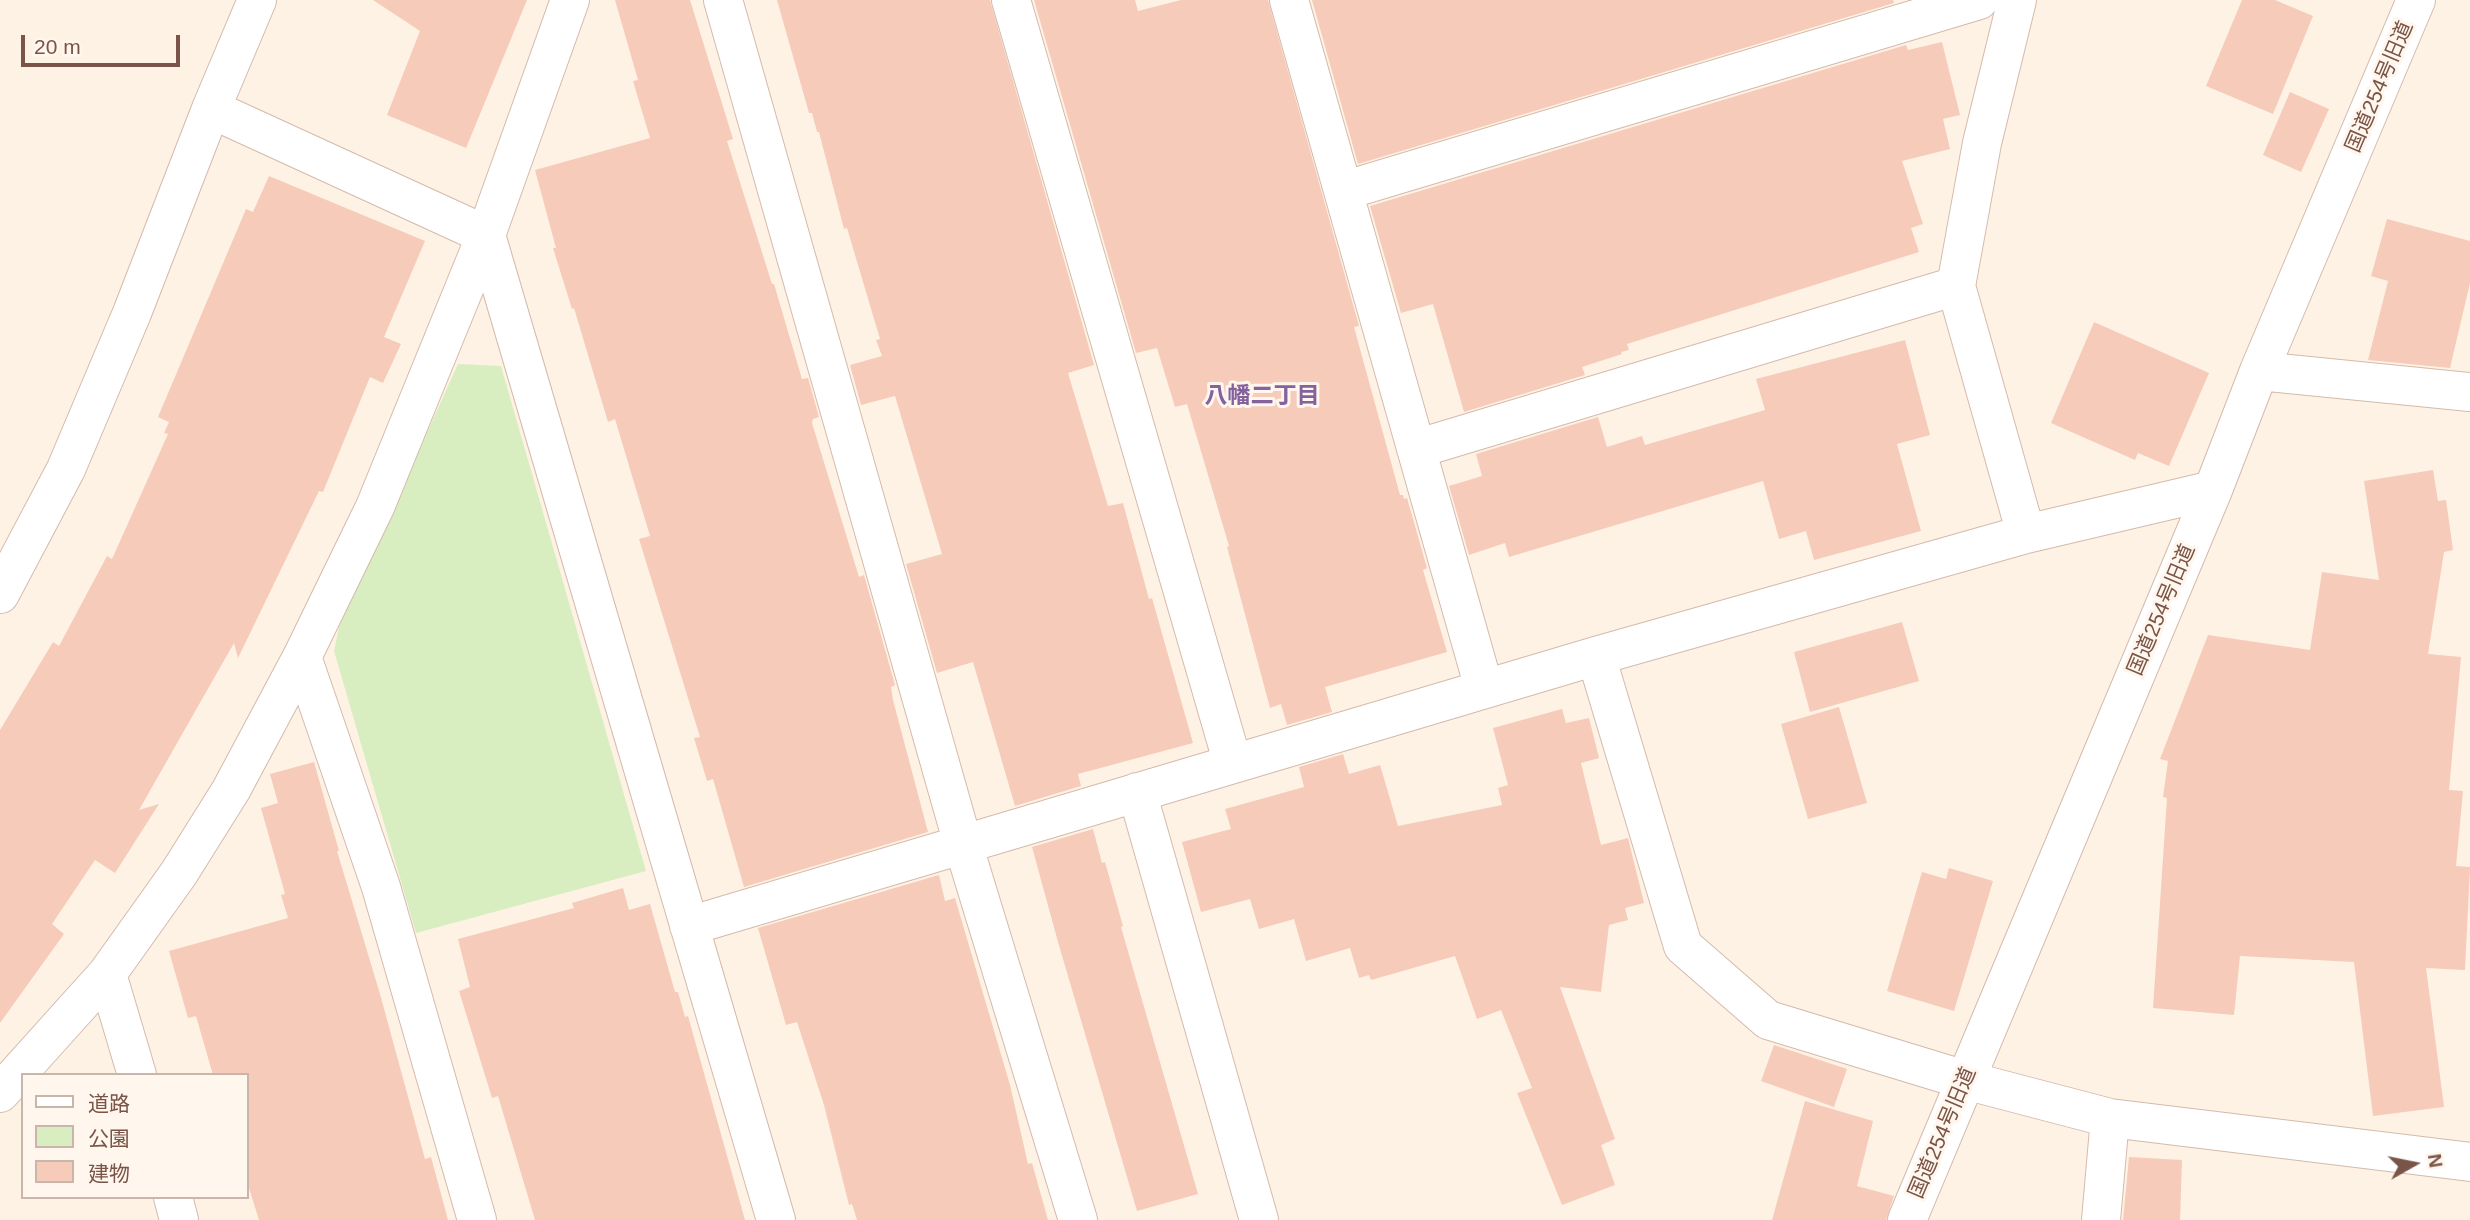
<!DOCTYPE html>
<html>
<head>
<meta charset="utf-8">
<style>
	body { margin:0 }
	#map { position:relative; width:2470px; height:1220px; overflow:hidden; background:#fef2e5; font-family:Arial,"Noto Sans JP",sans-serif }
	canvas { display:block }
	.legend { position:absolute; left:21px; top:1073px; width:228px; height:126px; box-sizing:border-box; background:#fff6ed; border:2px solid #cab5ab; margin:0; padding:9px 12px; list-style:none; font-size:21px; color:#7a5447 }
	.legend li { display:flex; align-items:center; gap:14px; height:35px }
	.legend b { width:35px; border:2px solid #cab5ab }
	.north { position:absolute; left:2379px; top:1129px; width:70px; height:70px; -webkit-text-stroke:5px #fff6ed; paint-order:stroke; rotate:81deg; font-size:19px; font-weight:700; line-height:28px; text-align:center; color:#7a5447 }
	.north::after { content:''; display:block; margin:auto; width:24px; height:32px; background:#7a5447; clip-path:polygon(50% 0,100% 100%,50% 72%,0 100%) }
	.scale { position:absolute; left:21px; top:35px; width:159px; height:32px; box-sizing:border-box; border:4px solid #7a5447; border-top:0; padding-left:9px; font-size:21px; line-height:24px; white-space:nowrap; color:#7a5447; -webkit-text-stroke:5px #fff6ed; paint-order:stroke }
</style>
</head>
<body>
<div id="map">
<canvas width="2470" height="1220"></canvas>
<ul class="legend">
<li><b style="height:9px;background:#fff"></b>道路</li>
<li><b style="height:19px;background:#d8eec1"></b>公園</li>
<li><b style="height:19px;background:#f6cbba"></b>建物</li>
</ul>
<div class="north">N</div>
<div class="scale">20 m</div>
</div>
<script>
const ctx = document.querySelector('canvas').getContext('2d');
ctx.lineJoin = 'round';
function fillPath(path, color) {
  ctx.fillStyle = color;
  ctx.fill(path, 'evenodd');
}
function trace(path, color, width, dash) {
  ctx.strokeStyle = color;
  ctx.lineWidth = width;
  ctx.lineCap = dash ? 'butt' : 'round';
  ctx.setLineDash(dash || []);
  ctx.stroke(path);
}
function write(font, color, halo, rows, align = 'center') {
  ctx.font = font + ' Arial,"Noto Sans JP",sans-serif';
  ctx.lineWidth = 6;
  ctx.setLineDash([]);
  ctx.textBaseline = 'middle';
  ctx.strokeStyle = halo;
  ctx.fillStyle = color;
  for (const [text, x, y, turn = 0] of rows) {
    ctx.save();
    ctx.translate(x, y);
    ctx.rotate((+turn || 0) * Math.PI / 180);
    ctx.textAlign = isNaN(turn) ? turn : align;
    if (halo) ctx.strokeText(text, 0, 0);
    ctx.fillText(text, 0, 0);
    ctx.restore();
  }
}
const green = new Path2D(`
	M 458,364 L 501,366 L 646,871 L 416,933 L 334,651 L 339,627 Z`);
const building = new Path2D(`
	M 373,0 L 527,0 L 466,148 L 387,115 L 420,31 Z
	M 615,0 L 690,0 L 733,139 L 727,141 L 772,284 L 774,284 L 802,379 L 808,378 L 819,417 L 813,419 L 812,423 L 859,577 L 864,575 L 895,685 L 891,687 L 893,700 L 928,832 L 744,887 L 713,779 L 707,781 L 694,738 L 700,737 L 639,539 L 650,536 L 615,419 L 608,422 L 574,308 L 572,309 L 553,248 L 556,248 L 535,170 L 650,138 L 633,81 L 638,80 Z
	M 777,0 L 990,0 L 1094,365 L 1068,373 L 1108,506 L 1123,503 L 1149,599 L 1152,598 L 1193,743 L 1078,774 L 1081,786 L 1015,806 L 973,662 L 937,673 L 906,564 L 942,554 L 895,396 L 861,405 L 850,365 L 882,356 L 876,340 L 880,339 L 847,228 L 844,229 L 819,132 L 817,132 L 812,113 L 809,113 Z
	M 1034,0 L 1135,0 L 1138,11 L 1181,0 L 1268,0 L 1359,326 L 1354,327 L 1400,495 L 1403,495 L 1404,499 L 1407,498 L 1427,568 L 1423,570 L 1447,652 L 1325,687 L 1332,712 L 1287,725 L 1281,704 L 1270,708 L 1227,547 L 1229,546 L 1187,404 L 1175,407 L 1157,348 L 1136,353 Z
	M 1312,0 L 1893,0 L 1894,3 L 1358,164 Z
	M 2242,0 L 2275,0 L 2313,16 L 2273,114 L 2206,86 Z
	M 1942,42 L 1960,115 L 1943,119 L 1950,149 L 1902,161 L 1923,224 L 1911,228 L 1919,252 L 1627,344 L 1629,350 L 1621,352 L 1622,354 L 1582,367 L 1585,375 L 1464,412 L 1433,304 L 1401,313 L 1370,206 L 1906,45 L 1908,50 Z
	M 2290,92 L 2329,109 L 2301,172 L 2263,155 Z
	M 269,176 L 425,241 L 384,337 L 401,344 L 383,383 L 370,377 L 323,492 L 319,491 L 238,658 L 234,643 L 139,810 L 159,804 L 115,873 L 95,860 L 52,924 L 64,934 L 0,1023 L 0,730 L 53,642 L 59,646 L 107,556 L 112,559 L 168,434 L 164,433 L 169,422 L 158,417 L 246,209 L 253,212 Z
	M 2387,219 L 2470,241 L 2470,283 L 2450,368 L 2368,360 L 2388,281 L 2371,276 Z
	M 2094,322 L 2209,373 L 2169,466 L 2138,453 L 2135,460 L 2051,423 Z
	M 1905,340 L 1930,435 L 1897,444 L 1921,531 L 1814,560 L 1806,531 L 1779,539 L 1763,481 L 1509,557 L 1505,543 L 1469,555 L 1449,486 L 1482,476 L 1476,454 L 1598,417 L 1607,447 L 1642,436 L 1645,445 L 1765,410 L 1756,379 Z
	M 2433,470 L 2438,501 L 2446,500 L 2453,550 L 2444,552 L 2428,654 L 2461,657 L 2449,790 L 2463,791 L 2456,866 L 2470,867 L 2465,970 L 2426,968 L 2444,1107 L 2373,1116 L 2354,962 L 2240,956 L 2234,1015 L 2153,1008 L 2167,798 L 2163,797 L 2168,761 L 2160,759 L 2208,635 L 2310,650 L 2322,572 L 2379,580 L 2364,481 Z
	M 1902,622 L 1919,681 L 1810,712 L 1794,652 Z
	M 1839,707 L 1867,803 L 1808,819 L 1781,724 Z
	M 1562,709 L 1566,723 L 1589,718 L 1599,758 L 1581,763 L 1601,845 L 1628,838 L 1644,903 L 1625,908 L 1628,920 L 1609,925 L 1601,992 L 1560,987 L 1615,1139 L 1601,1145 L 1615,1185 L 1562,1205 L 1517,1093 L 1532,1088 L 1501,1010 L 1477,1019 L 1455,956 L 1371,980 L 1369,975 L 1359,978 L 1350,948 L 1306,961 L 1294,919 L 1259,929 L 1250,899 L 1201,912 L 1182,842 L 1231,829 L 1225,809 L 1304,787 L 1299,767 L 1343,754 L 1349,774 L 1380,765 L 1398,826 L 1502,805 L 1498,788 L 1508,785 L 1493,728 Z
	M 314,762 L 339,851 L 337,851 L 380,994 L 425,1159 L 431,1157 L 448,1220 L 259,1220 L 247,1182 L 247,1075 L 213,1075 L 196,1016 L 188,1018 L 169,951 L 288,918 L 281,895 L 285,894 L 261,808 L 278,803 L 270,774 Z
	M 1093,829 L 1102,863 L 1105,862 L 1123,926 L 1121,927 L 1198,1194 L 1137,1211 L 1058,942 L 1032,847 Z
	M 1949,868 L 1993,881 L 1954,1011 L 1887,991 L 1922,872 L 1946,879 Z
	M 939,875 L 945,901 L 955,898 L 1010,1085 L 1028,1164 L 1032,1163 L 1048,1220 L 857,1220 L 852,1204 L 849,1205 L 824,1105 L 797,1022 L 786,1025 L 758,928 Z
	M 623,888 L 629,910 L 650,904 L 675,992 L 678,992 L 685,1017 L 688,1016 L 745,1220 L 535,1220 L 498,1096 L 492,1098 L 459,991 L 470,987 L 458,939 L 574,908 L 572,903 Z
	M 1774,1045 L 1847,1069 L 1834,1107 L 1761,1081 Z
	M 1805,1101 L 1873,1121 L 1857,1186 L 1894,1196 L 1886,1220 L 1772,1220 Z
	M 2129,1157 L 2182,1160 L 2180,1220 L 2123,1220 Z`);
const minor = new Path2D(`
	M 723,0 L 963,844 L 1078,1220
	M 1011,0 L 1233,764
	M 1289,0 L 1484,688
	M 2017,0 L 1982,143 L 1956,286 L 2026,534
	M 211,109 L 486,235 L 776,1220
	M 1343,191 L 1979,0
	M 2259,371 L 2470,392
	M 1416,449 L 1956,286
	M 0,594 L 66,469 L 132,313 L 211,109 L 257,0
	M 1596,656 L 1683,946 L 1768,1020 L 1965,1080 L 2110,1118 L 2470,1162
	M 302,657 L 381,887 L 477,1220
	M 1137,792 L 1259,1220
	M 689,926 L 1596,656 L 2026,534 L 2213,490
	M 107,974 L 137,1075
	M 0,1093 L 107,974 L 179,873 L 231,790 L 302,657 L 375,507 L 486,235 L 570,0
	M 173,1197 L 179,1220
	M 1907,1220 L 2213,490 L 2259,371 L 2416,0
	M 2101,1220 L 2110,1118`);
const streetNames = [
	["国道254号旧道",2380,87,-67],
	["国道254号旧道",2162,610,-67],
	["国道254号旧道",1943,1133,-67]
];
const neighbourhoodNames = [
	["八幡二丁目",1262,397]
];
fillPath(green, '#d8eec1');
fillPath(building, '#f6cbba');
trace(minor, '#d4baac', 40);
trace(minor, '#fff', 38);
write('21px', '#7a5447', '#fff6ed', streetNames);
write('bold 23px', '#83629e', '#fff6ed', neighbourhoodNames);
</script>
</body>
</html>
